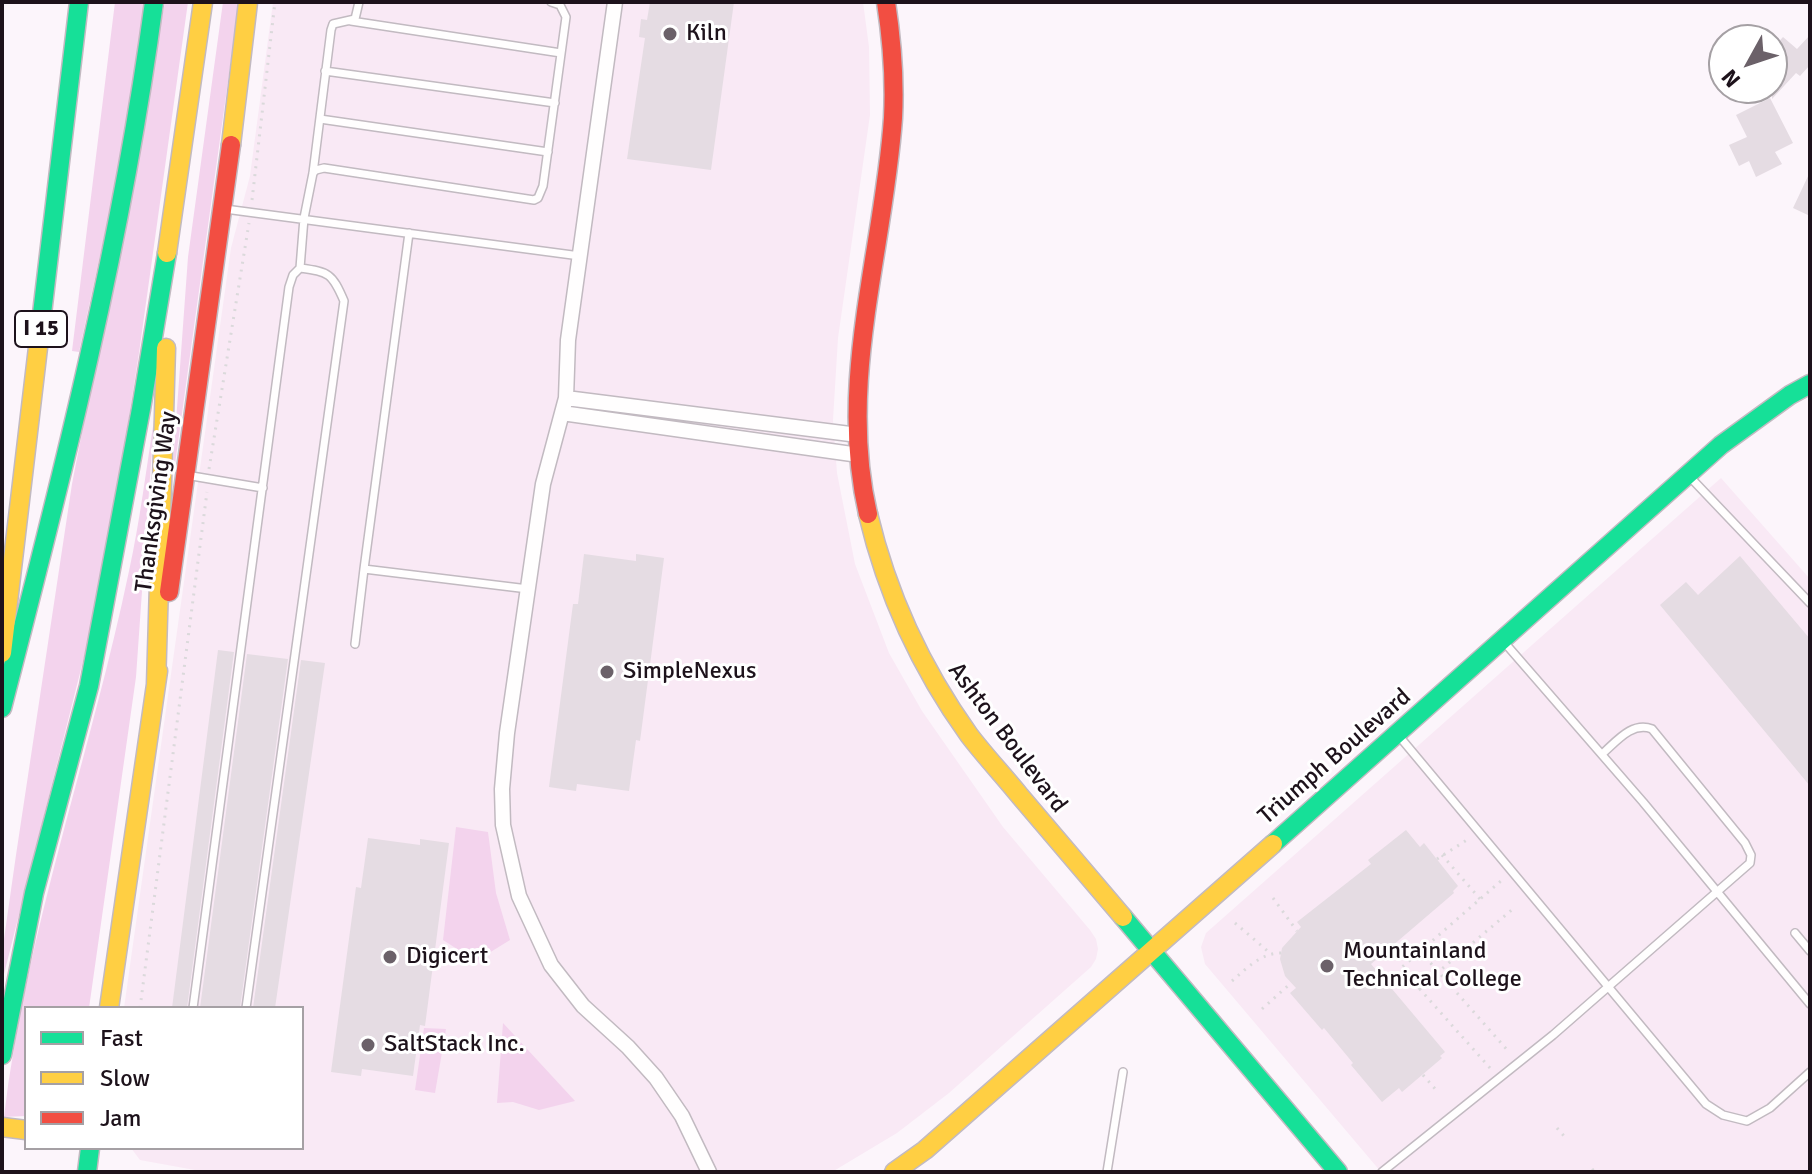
<!DOCTYPE html>
<html>
<head>
<meta charset="utf-8">
<style>
	body { margin:0 }
	#map { position:relative; width:1812px; height:1174px; overflow:hidden; background:#fcf5fb; font-family:Signika,sans-serif }
	canvas { display:block }
	.frame { position:absolute; inset:0; border:4px solid #1d121b; pointer-events:none }
	.legend { position:absolute; left:24px; top:1006px; width:280px; height:144px; box-sizing:border-box; background:#fff; border:2px solid #a5a0a4; margin:0; padding:10px 14px; list-style:none; font-size:24px; color:#1d121b }
	.legend li { display:flex; align-items:center; gap:16px; height:40px }
	.legend b { width:40px; border:2px solid #a5a0a4 }
	.north { position:absolute; left:1708px; top:24px; width:80px; height:80px; box-sizing:border-box; background:#fff; border:2px solid #a5a0a4; border-radius:50%; rotate:230deg; font-size:22px; font-weight:700; line-height:32px; text-align:center; color:#1d121b }
	.north::after { content:''; display:block; margin:auto; width:28px; height:36px; background:#6b6169; clip-path:polygon(50% 0,100% 100%,50% 72%,0 100%) }
</style>
</head>
<body>
<div id="map">
<canvas width="1812" height="1174"></canvas>
<div class="frame"></div>
<ul class="legend">
<li><b style="height:10px;background:#16e098"></b>Fast</li>
<li><b style="height:10px;background:#ffcf43"></b>Slow</li>
<li><b style="height:10px;background:#f24e42"></b>Jam</li>
</ul>
<div class="north">N</div>
</div>
<script>
const ctx = document.querySelector('canvas').getContext('2d');
ctx.lineJoin = 'round';
function fillPath(path, color) {
  ctx.fillStyle = color;
  ctx.fill(path, 'evenodd');
}
function trace(path, color, width, dash) {
  ctx.strokeStyle = color;
  ctx.lineWidth = width;
  ctx.lineCap = dash ? 'butt' : 'round';
  ctx.setLineDash(dash || []);
  ctx.stroke(path);
}
function write(font, color, halo, rows, align = 'center') {
  ctx.font = font + ' Signika,sans-serif';
  ctx.lineWidth = 6;
  ctx.setLineDash([]);
  ctx.textBaseline = 'middle';
  ctx.strokeStyle = halo;
  ctx.fillStyle = color;
  for (const [text, x, y, turn = 0] of rows) {
    ctx.save();
    ctx.translate(x, y);
    ctx.rotate((+turn || 0) * Math.PI / 180);
    ctx.textAlign = isNaN(turn) ? turn : align;
    if (halo) ctx.strokeText(text, 0, 0);
    ctx.fillText(text, 0, 0);
    ctx.restore();
  }
}
const built = new Path2D(`
	M 273,2 L 863,2 L 869,47 L 870,115 L 838,338 L 833,420 L 837,473 L 855,564 L 889,653 L 922,711 L 1003,827 L 1090,930 L 1096,939 L 1098,949 L 1096,959 L 1091,967 L 949,1093 L 897,1133 L 832,1172 L 206,1172 L 140,1160 L 131,1148 L 302,1148 L 302,1008 L 124,1008 L 231,248 L 250,176 Z
	M 1721,478 L 1810,579 L 1810,1172 L 1381,1172 L 1205,964 L 1201,947 L 1206,933 Z`);
const green = new Path2D(`
	M 115,2 L 146,2 L 136,90 L 79,352 L 72,351 Z
	M 165,2 L 188,2 L 139,353 L 104,578 L 2,982 L 2,953 L 16,855 L 72,484 Z
	M 223,2 L 239,2 L 175,464 L 173,463 L 188,257 Z
	M 154,420 L 136,677 L 89,1008 L 26,1008 L 26,1116 L 4,1117 C 26,931 91,754 129,571 C 140,521 146,470 154,420 Z
	M 456,827 L 488,832 L 496,893 L 510,940 L 476,961 L 443,940 Z
	M 503,1023 L 575,1101 L 539,1110 L 513,1102 L 497,1103 Z
	M 424,1028 L 446,1029 L 435,1093 L 415,1090 Z`);
const building = new Path2D(`
	M 650,2 L 734,2 L 711,170 L 627,159 L 645,38 L 639,37 L 641,19 L 647,20 Z
	M 1810,35 L 1810,65 L 1800,76 L 1796,73 L 1772,99 L 1772,49 L 1783,37 L 1797,49 Z
	M 1770,98 L 1793,143 L 1775,152 L 1782,164 L 1756,177 L 1749,161 L 1739,166 L 1729,145 L 1747,137 L 1736,115 Z
	M 1810,172 L 1810,216 L 1793,208 Z
	M 584,554 L 636,561 L 636,554 L 664,558 L 640,741 L 636,740 L 629,791 L 577,784 L 576,791 L 549,787 L 573,604 L 578,604 Z
	M 1740,556 L 1810,639 L 1810,786 L 1660,605 L 1686,582 L 1698,595 Z
	M 218,650 L 234,652 L 187,1008 L 172,1008 Z
	M 247,654 L 288,659 L 240,1008 L 200,1008 Z
	M 301,660 L 325,663 L 275,1008 L 253,1008 Z
	M 1406,830 L 1420,847 L 1424,843 L 1458,886 L 1453,891 L 1454,893 L 1371,964 L 1445,1052 L 1440,1056 L 1442,1058 L 1402,1092 L 1399,1088 L 1382,1102 L 1351,1065 L 1353,1063 L 1324,1028 L 1322,1030 L 1290,993 L 1296,988 L 1285,976 L 1280,959 L 1282,948 L 1301,927 L 1297,922 L 1371,864 L 1368,860 Z
	M 368,838 L 420,845 L 420,839 L 449,843 L 425,1026 L 420,1025 L 413,1076 L 362,1069 L 361,1076 L 331,1072 L 356,887 L 361,888 Z`);
const path = new Path2D(`
	M 252,200 L 275,2
	M 209,469 L 249,223
	M 1442,855 L 1480,899
	M 1437,859 L 1470,838
	M 1273,898 L 1297,931
	M 1235,923 L 1270,953
	M 1420,951 L 1509,1052
	M 1232,981 C 1247,968 1261,953 1281,953
	M 1418,989 L 1514,908
	M 140,1008 L 207,492
	M 1262,1009 L 1291,983
	M 1490,1068 L 1401,968 L 1502,880
	M 1423,1075 L 1437,1091
	M 1557,1128 L 1564,1136
	M 1592,1169 L 1595,1172`);
const lane = new Path2D(`
	M 351,21 L 561,53
	M 325,71 L 555,103
	M 320,119 L 548,152
	M 313,173 L 316,170 L 324,168 L 534,200 L 538,198 L 543,186 L 566,17 L 560,5 L 551,2
	M 225,209 L 580,256
	M 186,475 L 263,488
	M 1689,476 L 1810,603
	M 364,569 L 409,233
	M 1504,642 L 1643,802 L 1810,1004
	M 355,644 L 364,569 L 528,589
	M 1399,736 L 1706,1104 L 1723,1115 L 1747,1121 L 1770,1108 L 1810,1072
	M 1795,933 L 1810,951
	M 193,1008 L 289,287 L 293,275 L 300,268 L 304,218 L 313,173 L 331,30 L 333,24 L 355,19 L 359,2
	M 246,1008 L 344,301 C 332,273 329,272 300,268
	M 1107,1172 L 1123,1072
	M 1382,1172 L 1553,1035 L 1750,863 L 1751,855 L 1745,843 L 1652,729 C 1632,721 1616,742 1602,754`);
const street = new Path2D(`
	M 615,2 L 568,340 L 566,398 L 543,484 L 507,733 L 502,789 L 503,825 L 519,896 L 551,965 L 583,1006 L 628,1047 L 656,1078 L 682,1116 L 709,1172
	M 566,398 L 858,435
	M 562,413 L 859,455`);
const fast = new Path2D(`
	M 41,322 L 79,2
	M 2,708 C 63,474 122,242 154,2
	M 1273,844 L 1721,445 L 1790,395 L 1810,384
	M 1123,917 L 1338,1172
	M 2,1055 L 34,893 L 89,686 L 141,409 L 167,253
	M 87,1172 L 90,1148`);
const slow = new Path2D(`
	M 231,145 L 248,2
	M 167,253 L 203,2
	M 868,514 C 887,594 921,668 969,735 C 985,756 1003,775 1020,796 C 1054,836 1089,877 1123,917
	M 2,653 L 41,322
	M 156,685 L 166,348
	M 109,1008 L 158,671
	M 2,1127 L 26,1130
	M 894,1172 L 925,1150 L 1273,844`);
const jam = new Path2D(`
	M 868,514 C 837,381 884,250 893,118 C 895,79 892,41 886,2
	M 169,592 L 231,145`);
const markers = [
	[670,34,8,"#6b6169"],
	[607,672,8,"#6b6169"],
	[390,957,8,"#6b6169"],
	[1327,966,8,"#6b6169"],
	[368,1045,8,"#6b6169"]
];
const shields = [
	[41,329,52]
];
const shieldNames = [
	["I 15",41,329]
];
const poiNames = [
	["Kiln",686,34],
	["SimpleNexus",623,672],
	["Mountainland",1343,952],
	["Technical College",1343,980],
	["Digicert",406,957],
	["SaltStack Inc.",384,1045]
];
const streetNames = [
	["Thanksgiving Way",157,502,-82],
	["Ashton Boulevard",1007,738,53],
	["Triumph Boulevard",1335,757,-41]
];
fillPath(built, '#f9e9f5');
fillPath(green, '#f3d3ed');
fillPath(building, '#e5dce3');
trace(lane, '#c2bac1', 10);
trace(street, '#c2bac1', 17);
trace(fast, '#c2bac1', 21);
trace(slow, '#c2bac1', 21);
trace(jam, '#c2bac1', 21);
trace(path, '#dbd9db', 3, [2, 6]);
trace(lane, '#fffefe', 7);
trace(street, '#fffefe', 14);
trace(fast, '#16e098', 18);
trace(slow, '#ffcf43', 18);
trace(jam, '#f24e42', 18);
for (const [x, y, r, color] of markers) {
  const dot = new Path2D();
  dot.arc(x, y, r, 0, 2 * Math.PI);
  ctx.fillStyle = color;
  ctx.fill(dot);
  trace(dot, '#fff', 3);
}
for (const [x, y, w] of shields) {
  const box = new Path2D();
  box.roundRect(x - w / 2, y - 18, w, 36, 6);
  ctx.fillStyle = '#fff';
  ctx.fill(box);
  trace(box, '#1d121b', 2);
}
write('bold 22px', '#1d121b', null, shieldNames);
write('24px', '#1d121b', '#fff', poiNames, 'left');
write('24px', '#1d121b', '#fff', streetNames);
</script>
</body>
</html>
